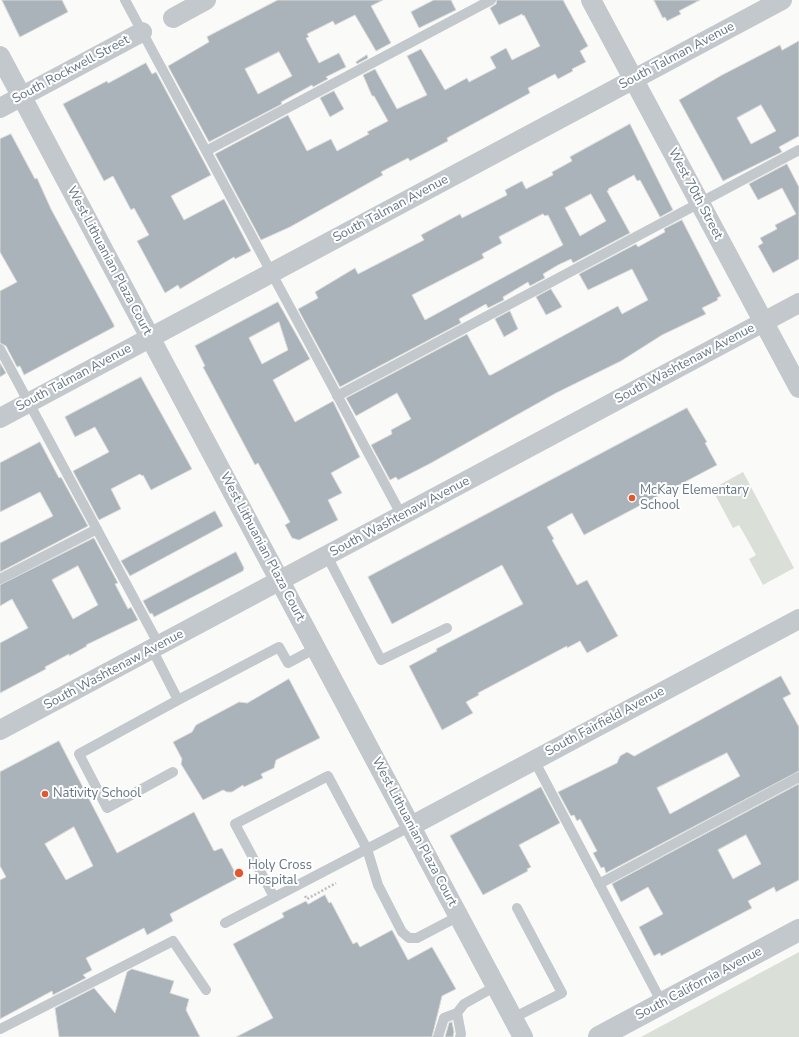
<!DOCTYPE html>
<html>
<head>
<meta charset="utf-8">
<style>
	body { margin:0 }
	canvas { display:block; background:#fafaf8 }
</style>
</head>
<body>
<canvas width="799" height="1037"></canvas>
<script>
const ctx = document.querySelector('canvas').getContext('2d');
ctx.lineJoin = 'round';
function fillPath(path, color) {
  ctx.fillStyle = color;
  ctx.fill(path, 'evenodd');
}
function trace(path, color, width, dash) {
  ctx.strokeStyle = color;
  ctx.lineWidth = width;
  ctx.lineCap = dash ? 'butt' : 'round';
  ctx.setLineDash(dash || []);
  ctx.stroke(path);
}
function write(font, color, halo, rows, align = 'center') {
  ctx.font = font + ' "Nunito Sans",sans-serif';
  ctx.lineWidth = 4;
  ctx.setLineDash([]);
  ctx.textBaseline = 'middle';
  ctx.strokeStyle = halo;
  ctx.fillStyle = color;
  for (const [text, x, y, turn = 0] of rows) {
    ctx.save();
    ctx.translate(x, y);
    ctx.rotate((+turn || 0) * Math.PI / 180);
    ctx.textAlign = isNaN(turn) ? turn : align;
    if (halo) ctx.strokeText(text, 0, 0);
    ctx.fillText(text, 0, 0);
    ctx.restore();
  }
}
const green = new Path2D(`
	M 743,472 L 794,568 L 763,585 L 749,559 L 756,555 L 739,525 L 733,528 L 712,489 Z
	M 799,952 L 799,1037 L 641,1037 Z`);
const building = new Path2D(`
	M 2,0 L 62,0 L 68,12 L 20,37 Z
	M 278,0 L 383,0 L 371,6 L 391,43 L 376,51 L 355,15 L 335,25 L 333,21 L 307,34 L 309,37 L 306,38 L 319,63 L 339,53 L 346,67 L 326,77 L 328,79 L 313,87 L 312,85 L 281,102 L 282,104 L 209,142 L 168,66 L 209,42 L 207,37 ZM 279,52 L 292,76 L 258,94 L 245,69 Z
	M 434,0 L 451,0 L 456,10 L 419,28 L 411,12 Z
	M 497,0 L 563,0 L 588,46 L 580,51 L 586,62 L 572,69 L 573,71 L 558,79 L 555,74 L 528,88 L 530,93 L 447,138 L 448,141 L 410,161 L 408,158 L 381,172 L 383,175 L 290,227 L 261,240 L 215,154 L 288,115 L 307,151 L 331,139 L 337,151 L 369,134 L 367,132 L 388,121 L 374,96 L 372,96 L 363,75 L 375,69 L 397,109 L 427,95 L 407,56 L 421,49 L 445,90 L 467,78 L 469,82 L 496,68 L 490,57 L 506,48 L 512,60 L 540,46 L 524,15 L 523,16 L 522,14 L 499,25 L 490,8 L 496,4 Z
	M 654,0 L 700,0 L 679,11 L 681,14 L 667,21 L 665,17 L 663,18 Z
	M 799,41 L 799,136 L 779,147 L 782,152 L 723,181 L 679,100 L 722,75 L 780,45 L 782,50 ZM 761,105 L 776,131 L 751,144 L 737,118 Z
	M 367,55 L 368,58 L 357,64 L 356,62 Z
	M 146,63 L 152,74 L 156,72 L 211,175 L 171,196 L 184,220 L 224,199 L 251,251 L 235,259 L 234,257 L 180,289 L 178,285 L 165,293 L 137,241 L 149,235 L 134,208 L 131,210 L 113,176 L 104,181 L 63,104 L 107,81 L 108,83 Z
	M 334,91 L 344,109 L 330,117 L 320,98 Z
	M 630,124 L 673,210 L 660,217 L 640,180 L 637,181 L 634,175 L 608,189 L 609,190 L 607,191 L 630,233 L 573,263 L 571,259 L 558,265 L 543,274 L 545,278 L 530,286 L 528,282 L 503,297 L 504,300 L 488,308 L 486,304 L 459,319 L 461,323 L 340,387 L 298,309 L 318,298 L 315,292 L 355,268 L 358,274 L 424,240 L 421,235 L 460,214 L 462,218 L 507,195 L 505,190 L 522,181 L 526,189 L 553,175 L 552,172 L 572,161 L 570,157 ZM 591,194 L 606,221 L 580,236 L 565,208 ZM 543,214 L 545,216 L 548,215 L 563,245 L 425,320 L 412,295 L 484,258 L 482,254 L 502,243 L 499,237 Z
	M 11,134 L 35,179 L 37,178 L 51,209 L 114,325 L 114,327 L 24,375 L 20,366 L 17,367 L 6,346 L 0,343 L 0,291 L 17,282 L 0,252 L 0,139 Z
	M 787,164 L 799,187 L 799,259 L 773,273 L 758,246 L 763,243 L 760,238 L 777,229 L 775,225 L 796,214 L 782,188 L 758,200 L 749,184 Z
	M 682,220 L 721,296 L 717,298 L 718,300 L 702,308 L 706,314 L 662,335 L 621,361 L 556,393 L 431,463 L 398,480 L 396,477 L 390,480 L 371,445 L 392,434 L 391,430 L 411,419 L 397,393 L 356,416 L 346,398 L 467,334 L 489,375 L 491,375 L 618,306 L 622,314 L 648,300 L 632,269 L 588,290 L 579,274 L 636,244 L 638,247 L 665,232 L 664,229 Z
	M 551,289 L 562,307 L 546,315 L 536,297 Z
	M 278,302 L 310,359 L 273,380 L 295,422 L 333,401 L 360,457 L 331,473 L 342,493 L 328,500 L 338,520 L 299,540 L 292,538 L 285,525 L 290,522 L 258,463 L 255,465 L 203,367 L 205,366 L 195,346 ZM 279,322 L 288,350 L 262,364 L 249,338 Z
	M 510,311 L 518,329 L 504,337 L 495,319 Z
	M 0,363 L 6,373 L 0,377 Z
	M 141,377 L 192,469 L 151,490 L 143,475 L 142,476 L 140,474 L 111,489 L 121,509 L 99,520 L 73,471 L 109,452 L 95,427 L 75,437 L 65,417 Z
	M 687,408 L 707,442 L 705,443 L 717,465 L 584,535 L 572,513 L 547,527 L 554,539 L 552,540 L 577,585 L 587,580 L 618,636 L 587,653 L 580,641 L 567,648 L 567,646 L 478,693 L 479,695 L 466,702 L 473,713 L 442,730 L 409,666 L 437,651 L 436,649 L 523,604 L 502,565 L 392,624 L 368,577 Z
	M 40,442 L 59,478 L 61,477 L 88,526 L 0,572 L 0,543 L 53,516 L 40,492 L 0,512 L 0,463 Z
	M 215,511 L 223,526 L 130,576 L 121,561 Z
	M 94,538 L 118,583 L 115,584 L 128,609 L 131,607 L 138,620 L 86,645 L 87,646 L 69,656 L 69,654 L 45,667 L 46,669 L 0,693 L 0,643 L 28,628 L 12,599 L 0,606 L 0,585 ZM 78,566 L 98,605 L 73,619 L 52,580 Z
	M 236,552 L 244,568 L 243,571 L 154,617 L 152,613 L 150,614 L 143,601 Z
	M 781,676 L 791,694 L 783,698 L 799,727 L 799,771 L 606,873 L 604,867 L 601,868 L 593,853 L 597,851 L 580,819 L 577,821 L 574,815 L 571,816 L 558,792 L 617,763 L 620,756 L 627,752 L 634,756 ZM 727,753 L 740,776 L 670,814 L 657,788 Z
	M 289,679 L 320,738 L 276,760 L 274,768 L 261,774 L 263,778 L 244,787 L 243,785 L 232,792 L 227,792 L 223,790 L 203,800 L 181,764 L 182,759 L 173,742 L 192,732 L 196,725 L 239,702 L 247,703 Z
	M 59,741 L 117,853 L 194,812 L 214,851 L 222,848 L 238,878 L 170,914 L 173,921 L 147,935 L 144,928 L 86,958 L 92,970 L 83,975 L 86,978 L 53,995 L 52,991 L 0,1019 L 0,880 L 6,877 L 0,866 L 0,772 ZM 74,827 L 93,866 L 66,880 L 45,844 Z
	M 799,784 L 799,880 L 776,892 L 774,887 L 748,901 L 752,908 L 661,956 L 660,953 L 654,956 L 639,927 L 663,914 L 648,887 L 621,902 L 612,884 ZM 746,835 L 761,864 L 733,879 L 718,850 Z
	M 541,787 L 560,823 L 519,845 L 531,867 L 527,869 L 528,871 L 483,895 L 450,836 Z
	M 325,895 L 329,903 L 331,902 L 353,944 L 357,942 L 360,947 L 392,930 L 408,960 L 432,947 L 456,989 L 442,996 L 432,1037 L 236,1037 L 273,1018 L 233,944 L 284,917 L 282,913 L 306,901 L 308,904 Z
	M 132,969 L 174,981 L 170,993 L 189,999 L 186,1010 L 200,1037 L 59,1037 L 55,1008 L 94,988 L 115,1013 L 127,972 Z
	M 452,1022 L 454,1032 L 453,1037 L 445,1037 L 449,1023 Z`);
const path = new Path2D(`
	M 305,896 L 307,899 L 336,883`);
const service = new Path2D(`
	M 125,0 L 402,516
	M 206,151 L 491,0
	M 0,349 L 159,645
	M 337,396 L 799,150
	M 327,556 L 381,660 L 447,628
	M 0,579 L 97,529
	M 152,649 L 178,700 L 79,754 L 107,808 L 173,772
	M 178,700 L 279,647 L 288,663 L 316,648
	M 534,760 L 662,1003
	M 599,884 L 799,777
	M 274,897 L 235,824 L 328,776 L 367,849 L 378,885 L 402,932 L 409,938 L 417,938 L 459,916
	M 225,923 L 411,826
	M 513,1018 L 562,993 L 517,908
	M 0,1029 L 173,941 L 206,990
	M 438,1037 L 444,1018 L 457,1013
	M 460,1037 L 461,1034 L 457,1013 L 464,1004 L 496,986`);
const minor = new Path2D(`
	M 591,0 L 799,388
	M 173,18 L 206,0
	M 0,56 L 523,1037
	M 0,108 L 142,32
	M 0,418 L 782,0
	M 0,730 L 799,303
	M 411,826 L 799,619`);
const tertiary = new Path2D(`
	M 599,1037 L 799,930`);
const markers = [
	[632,498,4,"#e4572e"],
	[45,794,4,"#e4572e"],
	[239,873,5,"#e4572e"]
];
const streetNames = [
	["South Talman Avenue",677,56,-28],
	["South Rockwell Street",71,70,-28],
	["West 70th Street",695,194,62],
	["South Talman Avenue",391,209,-28],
	["West Lithuanian Plaza Court",109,261,62],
	["South Washtenaw Avenue",685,364,-28],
	["South Talman Avenue",74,378,-28],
	["South Washtenaw Avenue",400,517,-28],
	["West Lithuanian Plaza Court",262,547,62],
	["South Washtenaw Avenue",114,670,-28],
	["South Fairfield Avenue",605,722,-28],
	["West Lithuanian Plaza Court",414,832,62],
	["South California Avenue",699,984,-28]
];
const poiNames = [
	["McKay Elementary",640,491],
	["School",640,506],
	["Nativity School",53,794],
	["Holy Cross",248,866],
	["Hospital",248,881]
];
fillPath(green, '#dadfd7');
fillPath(building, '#aab3b9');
trace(building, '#dcdcda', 1);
trace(path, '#bbbfc2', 2.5, [2, 2]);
trace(service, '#c3c8cc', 10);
trace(minor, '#c3c8cc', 20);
trace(tertiary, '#c3c8cc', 22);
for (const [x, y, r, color] of markers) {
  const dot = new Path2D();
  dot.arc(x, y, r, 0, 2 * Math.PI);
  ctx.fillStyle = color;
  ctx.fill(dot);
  trace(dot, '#fff', 1.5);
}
write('13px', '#657683', '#fff', streetNames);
write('13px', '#657683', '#fff', poiNames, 'left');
</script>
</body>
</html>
